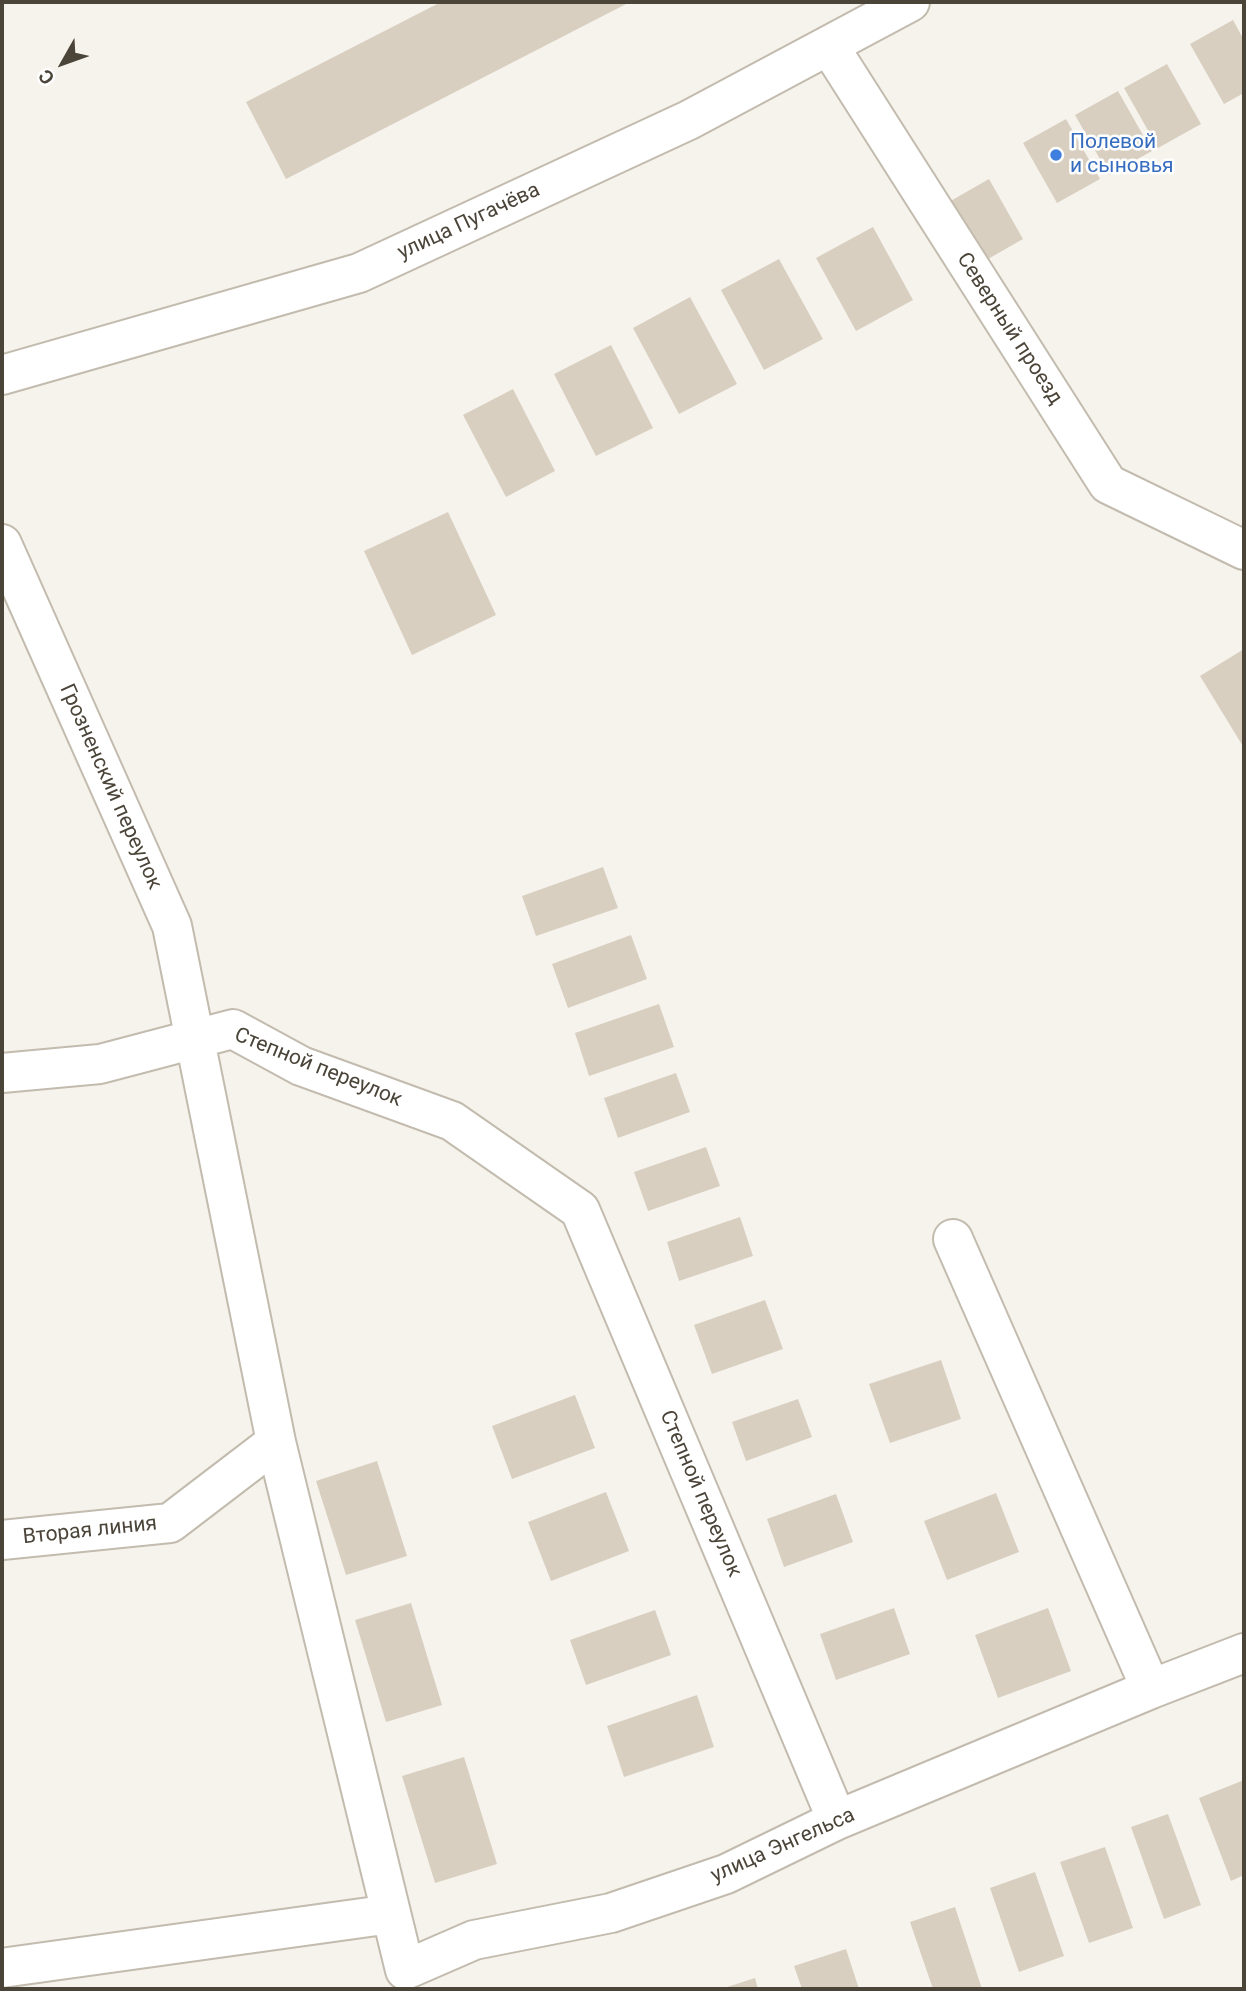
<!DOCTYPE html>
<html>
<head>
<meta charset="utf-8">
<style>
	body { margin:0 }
	#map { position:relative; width:1246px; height:1991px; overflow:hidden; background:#f6f3ec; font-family:Roboto,sans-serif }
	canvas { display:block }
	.frame { position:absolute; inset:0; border:4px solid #4b4439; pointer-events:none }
	.north { position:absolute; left:28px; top:28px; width:70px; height:70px; -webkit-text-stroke:5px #fff; paint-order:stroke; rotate:230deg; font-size:19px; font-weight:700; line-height:28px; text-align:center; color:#4b4439 }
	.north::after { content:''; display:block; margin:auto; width:24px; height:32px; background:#4b4439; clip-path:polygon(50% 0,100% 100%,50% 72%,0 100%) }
</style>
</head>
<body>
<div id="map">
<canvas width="1246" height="1991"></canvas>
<div class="frame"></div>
<div class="north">С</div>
</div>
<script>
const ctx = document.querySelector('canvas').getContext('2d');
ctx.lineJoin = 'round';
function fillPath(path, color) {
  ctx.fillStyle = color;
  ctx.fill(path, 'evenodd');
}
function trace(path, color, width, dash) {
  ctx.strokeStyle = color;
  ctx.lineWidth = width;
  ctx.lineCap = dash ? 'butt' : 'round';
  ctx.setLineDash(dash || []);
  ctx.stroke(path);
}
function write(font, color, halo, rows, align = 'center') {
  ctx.font = font + ' Roboto,sans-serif';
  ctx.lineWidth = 5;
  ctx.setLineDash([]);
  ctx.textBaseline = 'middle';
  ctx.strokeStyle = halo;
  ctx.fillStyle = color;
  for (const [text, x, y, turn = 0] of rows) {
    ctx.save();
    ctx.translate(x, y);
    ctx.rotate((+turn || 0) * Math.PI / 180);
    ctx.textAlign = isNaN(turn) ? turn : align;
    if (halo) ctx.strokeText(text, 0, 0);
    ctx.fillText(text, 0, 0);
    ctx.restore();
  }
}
const building = new Path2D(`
	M 441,2 L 630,2 L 286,179 L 246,102 Z
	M 1233,20 L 1244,40 L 1244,93 L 1224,104 L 1190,44 Z
	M 1167,64 L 1201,124 L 1158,148 L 1124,88 Z
	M 1118,91 L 1152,151 L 1109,175 L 1075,115 Z
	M 1066,119 L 1100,179 L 1057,203 L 1023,143 Z
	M 989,179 L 1023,239 L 981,263 L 947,203 Z
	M 873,227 L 913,300 L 856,331 L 816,258 Z
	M 779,259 L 823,339 L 764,370 L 721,290 Z
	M 690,297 L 737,384 L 679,414 L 633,328 Z
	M 611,345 L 653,428 L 596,456 L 554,374 Z
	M 513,389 L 555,471 L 506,497 L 463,415 Z
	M 448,512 L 496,615 L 412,655 L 364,551 Z
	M 1244,649 L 1244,748 L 1200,676 Z
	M 603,867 L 618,908 L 536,936 L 522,896 Z
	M 631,935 L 647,979 L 568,1008 L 552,964 Z
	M 659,1004 L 674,1047 L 589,1076 L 575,1033 Z
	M 676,1073 L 690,1112 L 618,1138 L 604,1098 Z
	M 706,1147 L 720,1186 L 648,1211 L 634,1172 Z
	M 740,1217 L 753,1256 L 679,1281 L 667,1242 Z
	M 765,1300 L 783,1349 L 712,1374 L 694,1325 Z
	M 941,1360 L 961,1419 L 890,1443 L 869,1384 Z
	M 575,1395 L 595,1448 L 512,1479 L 492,1426 Z
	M 798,1399 L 812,1437 L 746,1461 L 732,1422 Z
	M 377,1461 L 407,1556 L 346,1575 L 316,1481 Z
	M 606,1492 L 629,1551 L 551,1581 L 528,1522 Z
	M 996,1493 L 1019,1552 L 947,1580 L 924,1521 Z
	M 836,1494 L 853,1542 L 784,1567 L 767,1519 Z
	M 411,1603 L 442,1705 L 386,1722 L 355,1620 Z
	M 894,1608 L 910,1654 L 836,1680 L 820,1634 Z
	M 1048,1608 L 1071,1671 L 998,1698 L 975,1635 Z
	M 655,1610 L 671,1655 L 586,1685 L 570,1640 Z
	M 697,1695 L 714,1747 L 624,1777 L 607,1726 Z
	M 464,1757 L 497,1864 L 435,1883 L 402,1776 Z
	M 1244,1780 L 1244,1875 L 1231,1881 L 1199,1798 Z
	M 1168,1814 L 1201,1905 L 1164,1919 L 1131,1827 Z
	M 1105,1847 L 1133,1928 L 1089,1943 L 1060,1862 Z
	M 1035,1872 L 1064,1956 L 1019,1972 L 990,1888 Z
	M 955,1907 L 982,1989 L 933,1989 L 910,1922 Z
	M 846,1949 L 859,1989 L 802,1989 L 794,1966 Z
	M 755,1978 L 758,1989 L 721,1989 Z`);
const minor = new Path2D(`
	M 829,46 L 1108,484 L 1244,550
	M 2,375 L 359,273 L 689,120 L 910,2
	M 2,544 L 172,926 L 276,1442 L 405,1970 L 474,1940 L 611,1913 L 726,1874 L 837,1820 L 1151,1689 L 1244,1653
	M 2,1073 L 100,1064 L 233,1029 L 301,1066 L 452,1121 L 580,1210 L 837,1820
	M 953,1239 L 1151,1689
	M 2,1540 L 170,1523 L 276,1442
	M 2,1968 L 391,1914`);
const markers = [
	[1056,155,7,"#3f7fe0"]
];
const shopNames = [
	["Полевой",1070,143],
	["и сыновья",1070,167]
];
const streetNames = [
	["улица Пугачёва",469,222,-25],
	["Северный проезд",1009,329,57],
	["Грозненский переулок",110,787,66],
	["Степной переулок",318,1068,22],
	["Степной переулок",700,1494,67],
	["Вторая линия",90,1531,-6],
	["улица Энгельса",783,1846,-24]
];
fillPath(building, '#d8cfc1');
trace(minor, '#c2bbae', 42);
trace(minor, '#fff', 38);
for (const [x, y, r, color] of markers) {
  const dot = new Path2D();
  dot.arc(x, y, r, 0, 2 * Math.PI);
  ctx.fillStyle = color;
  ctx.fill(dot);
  trace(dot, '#fff', 2.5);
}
write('21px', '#366cbe', '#fff', shopNames, 'left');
write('21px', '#4b4439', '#fff', streetNames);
</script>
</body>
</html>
